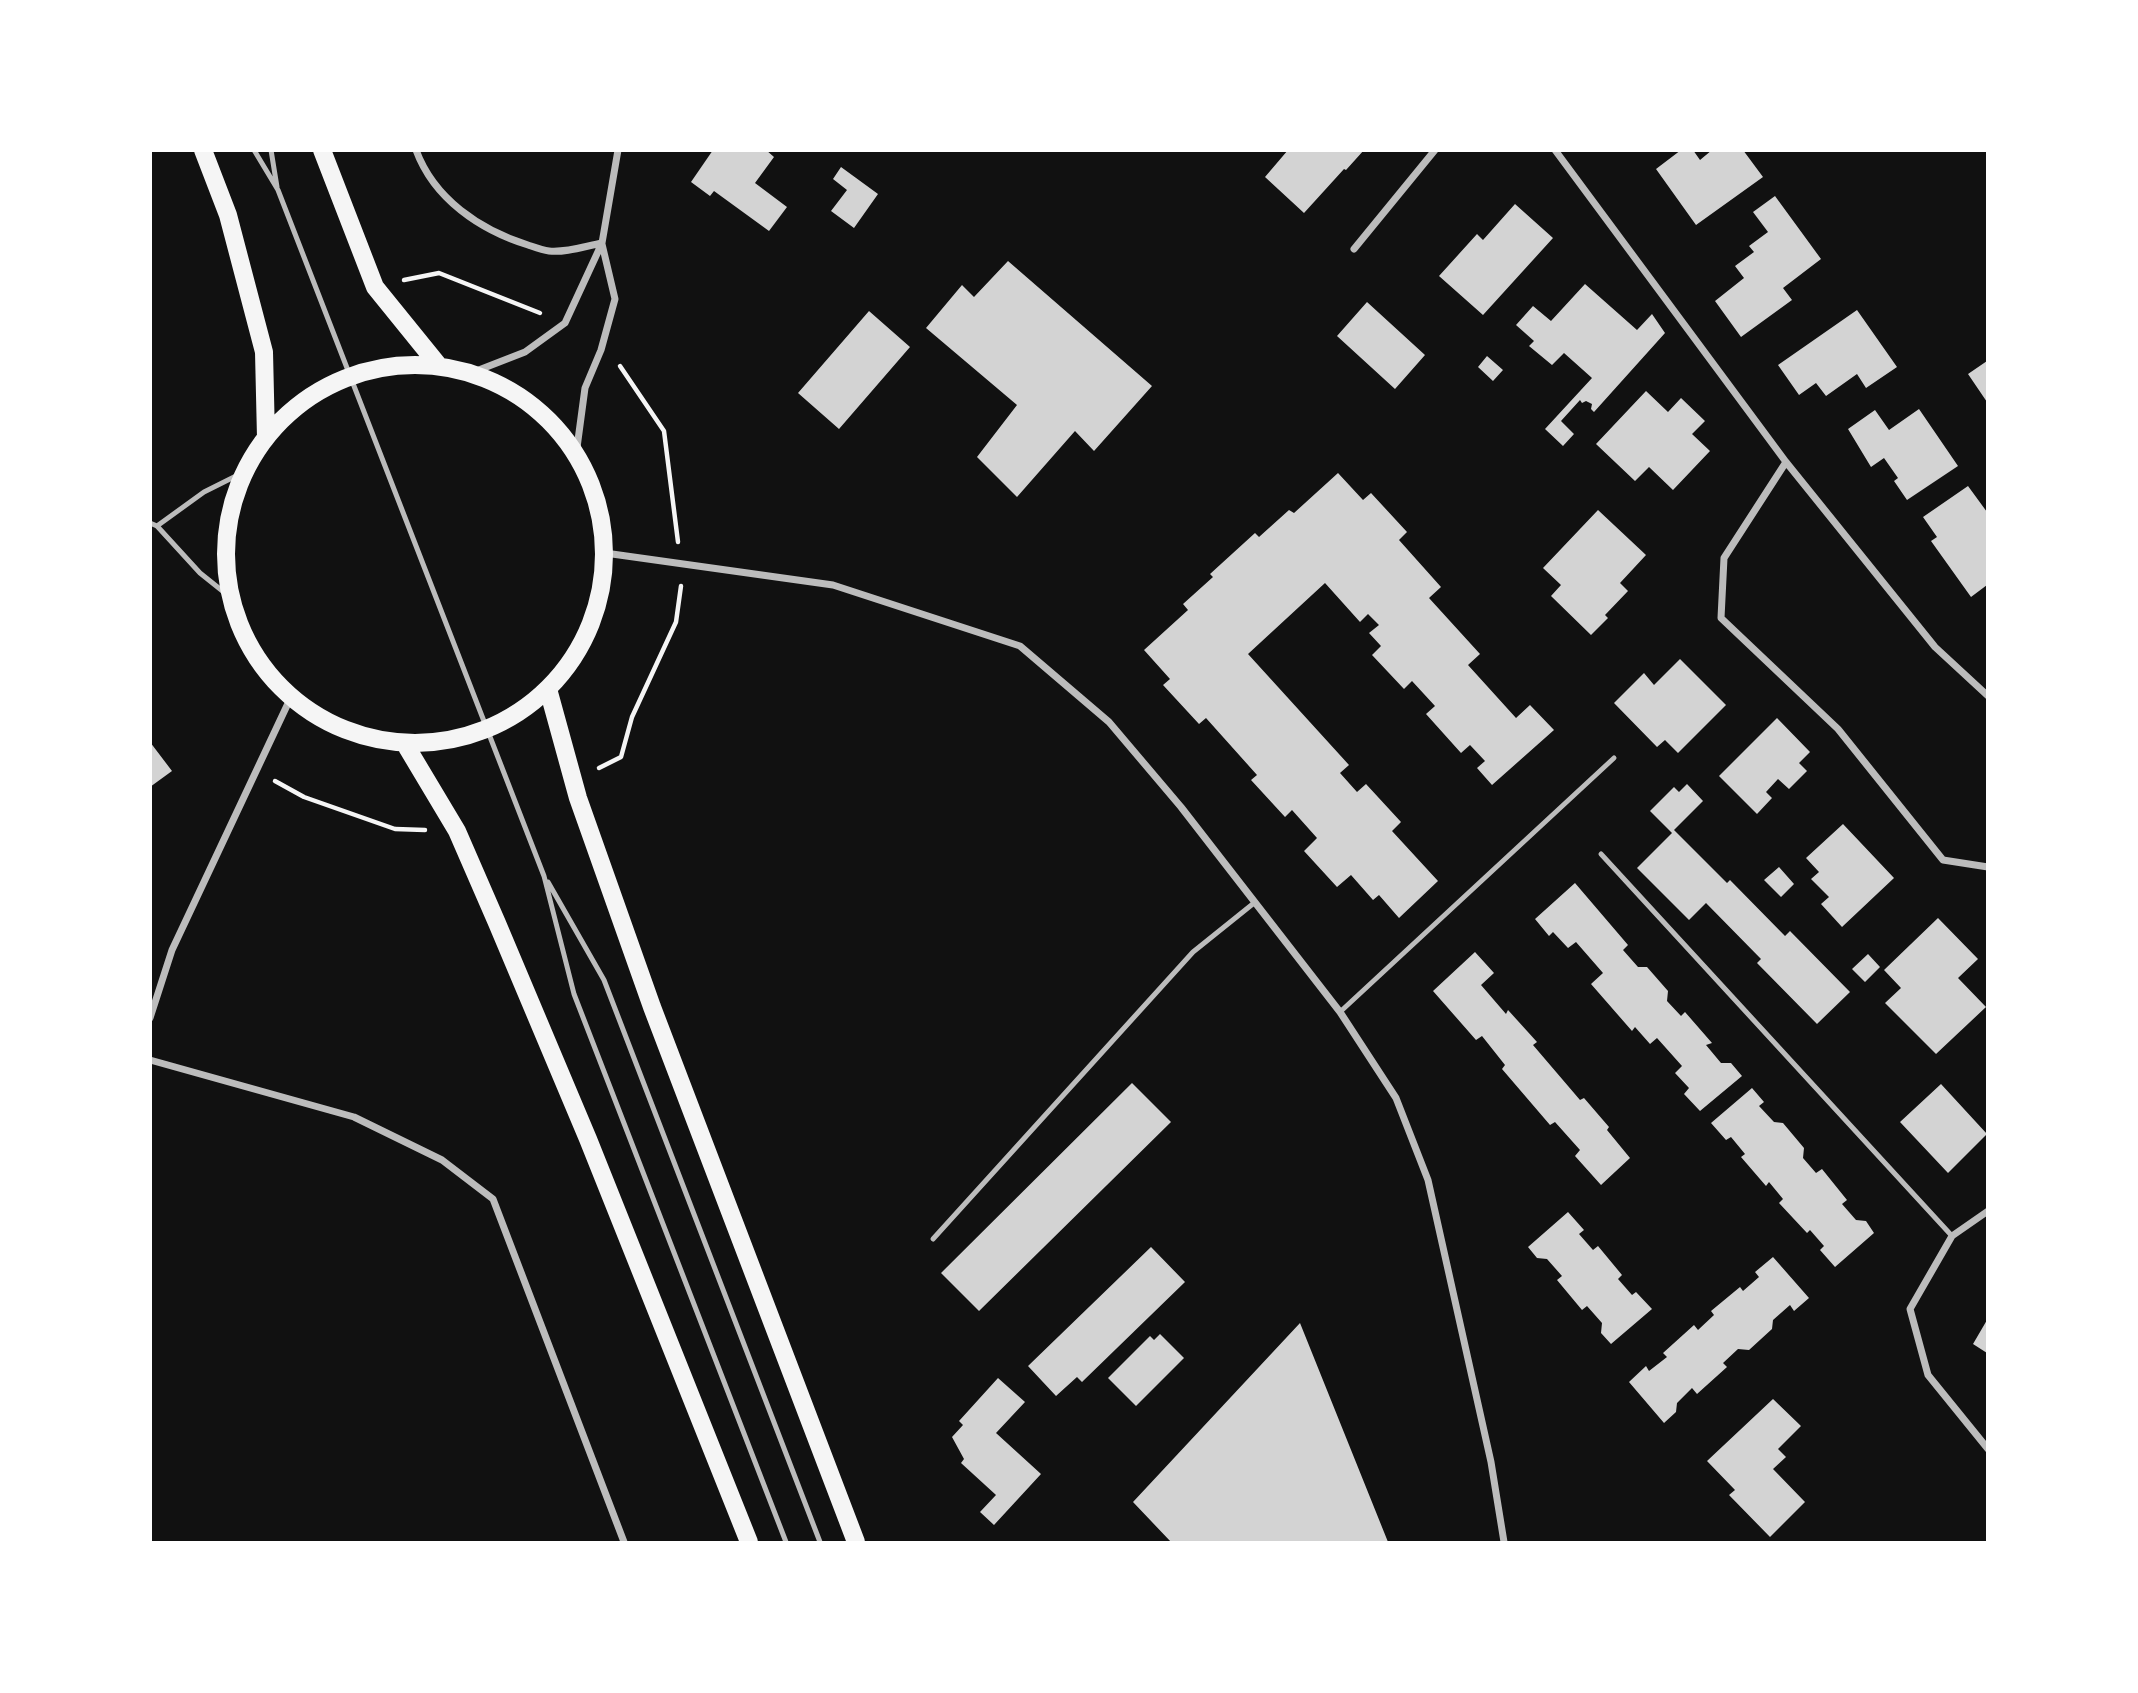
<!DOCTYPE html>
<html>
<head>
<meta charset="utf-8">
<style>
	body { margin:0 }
	#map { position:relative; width:2138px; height:1693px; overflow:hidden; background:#111; font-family:"Fira Sans",sans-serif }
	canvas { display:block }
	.frame { position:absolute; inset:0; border:152px solid #fff; pointer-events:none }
</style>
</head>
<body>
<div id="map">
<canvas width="2138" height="1693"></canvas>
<div class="frame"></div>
</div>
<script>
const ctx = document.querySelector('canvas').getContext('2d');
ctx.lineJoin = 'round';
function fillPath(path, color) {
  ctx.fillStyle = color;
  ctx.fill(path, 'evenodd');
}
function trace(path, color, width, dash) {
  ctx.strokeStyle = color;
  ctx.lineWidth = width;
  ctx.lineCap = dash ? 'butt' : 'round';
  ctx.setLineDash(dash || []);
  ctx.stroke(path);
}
const building = new Path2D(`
	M 713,150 L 766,150 L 774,157 L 755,183 L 787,207 L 769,231 L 714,191 L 710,196 L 691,182 Z
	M 1288,150 L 1364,150 L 1346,170 L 1344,169 L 1304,213 L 1265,177 Z
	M 1681,150 L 1693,150 L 1700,160 L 1712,150 L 1743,150 L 1763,177 L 1696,225 L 1656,169 Z
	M 841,167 L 878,194 L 854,228 L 831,211 L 847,190 L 833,179 Z
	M 1775,196 L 1821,259 L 1783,288 L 1792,300 L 1741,337 L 1715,301 L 1744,278 L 1735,266 L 1754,252 L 1749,246 L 1768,232 L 1753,212 Z
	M 1515,204 L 1553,238 L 1483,315 L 1439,276 L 1477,234 L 1483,240 Z
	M 1008,261 L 1152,386 L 1094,451 L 1075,431 L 1017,497 L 977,457 L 1017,405 L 926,328 L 962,285 L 974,297 Z
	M 1585,284 L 1637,330 L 1652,314 L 1665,333 L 1594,412 L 1591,409 L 1592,404 L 1586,401 L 1582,403 L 1580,400 L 1561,421 L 1574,434 L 1563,446 L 1545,429 L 1592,378 L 1564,353 L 1552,365 L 1529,346 L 1534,341 L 1516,325 L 1533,306 L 1551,321 Z
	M 1367,302 L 1425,355 L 1395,389 L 1337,336 Z
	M 1857,310 L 1897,367 L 1866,388 L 1857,374 L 1826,396 L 1816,383 L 1799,395 L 1778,365 Z
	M 869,311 L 910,347 L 839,429 L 798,393 Z
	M 1487,356 L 1503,370 L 1493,381 L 1478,367 Z
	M 1987,361 L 1987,402 L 1968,374 Z
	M 1646,391 L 1668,412 L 1681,398 L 1705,421 L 1692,434 L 1710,451 L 1673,490 L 1649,467 L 1635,481 L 1596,444 Z
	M 1919,409 L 1958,466 L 1907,500 L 1894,481 L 1898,478 L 1884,458 L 1871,467 L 1848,429 L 1875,410 L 1889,430 Z
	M 1338,473 L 1363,500 L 1371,493 L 1407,532 L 1399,540 L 1441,587 L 1429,598 L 1480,654 L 1468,665 L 1516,718 L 1530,705 L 1554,730 L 1492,785 L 1477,768 L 1485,761 L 1470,745 L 1461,753 L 1426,714 L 1435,706 L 1412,681 L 1404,689 L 1372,655 L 1381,646 L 1369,633 L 1379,625 L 1368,614 L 1360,622 L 1325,583 L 1248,654 L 1349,765 L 1340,773 L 1357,792 L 1366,784 L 1401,822 L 1392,831 L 1438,881 L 1399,918 L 1379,895 L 1373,900 L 1351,875 L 1337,887 L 1304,851 L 1317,838 L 1292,810 L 1285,817 L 1251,780 L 1257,775 L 1206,718 L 1199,724 L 1163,685 L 1170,679 L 1144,650 L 1188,610 L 1183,604 L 1213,577 L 1210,574 L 1255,533 L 1259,537 L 1289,510 L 1294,513 Z
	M 1968,486 L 1987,512 L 1987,585 L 1971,597 L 1931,541 L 1937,537 L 1923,517 Z
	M 1598,510 L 1646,555 L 1620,583 L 1628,591 L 1605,615 L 1608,618 L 1591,635 L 1551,596 L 1561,585 L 1543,568 Z
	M 1680,659 L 1726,705 L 1678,753 L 1665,740 L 1657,747 L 1614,703 L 1644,673 L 1654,685 Z
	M 1777,718 L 1810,752 L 1799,763 L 1807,771 L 1789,789 L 1778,779 L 1766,792 L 1772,798 L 1757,814 L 1719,776 Z
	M 150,742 L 172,771 L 150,787 Z
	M 1687,784 L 1703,801 L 1674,830 L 1727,883 L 1730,880 L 1785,936 L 1790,931 L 1850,992 L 1817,1024 L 1757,963 L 1761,959 L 1706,903 L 1689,920 L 1637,868 L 1672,833 L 1650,811 L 1674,787 L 1679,792 Z
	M 1843,824 L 1894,878 L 1842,927 L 1821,904 L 1829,897 L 1811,879 L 1819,872 L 1806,858 Z
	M 1779,867 L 1794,884 L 1781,897 L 1764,880 Z
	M 1575,883 L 1628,945 L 1623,950 L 1638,967 L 1647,967 L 1668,991 L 1667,1001 L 1681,1016 L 1685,1012 L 1712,1043 L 1706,1045 L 1721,1063 L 1731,1063 L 1742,1076 L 1700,1111 L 1684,1094 L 1689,1088 L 1675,1073 L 1682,1066 L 1657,1038 L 1650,1044 L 1635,1027 L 1632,1031 L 1591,984 L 1603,973 L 1576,942 L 1568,948 L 1553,932 L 1549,936 L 1535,919 Z
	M 1938,918 L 1978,959 L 1958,978 L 1986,1007 L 1936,1054 L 1885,1003 L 1901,988 L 1884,970 Z
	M 1475,952 L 1494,973 L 1481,985 L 1506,1014 L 1508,1010 L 1537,1042 L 1533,1045 L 1580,1100 L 1584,1098 L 1609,1127 L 1607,1130 L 1630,1158 L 1601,1185 L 1575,1156 L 1580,1150 L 1555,1122 L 1550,1125 L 1502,1069 L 1505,1065 L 1482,1036 L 1476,1040 L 1433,991 Z
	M 1868,954 L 1880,967 L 1865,982 L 1852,969 Z
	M 1132,1083 L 1171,1122 L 979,1311 L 941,1273 Z
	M 1941,1084 L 1987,1134 L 1948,1173 L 1900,1122 Z
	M 1752,1088 L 1764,1102 L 1759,1106 L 1774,1122 L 1783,1123 L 1804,1148 L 1803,1158 L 1816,1173 L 1822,1169 L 1847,1200 L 1842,1204 L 1856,1220 L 1866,1221 L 1874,1233 L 1835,1267 L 1820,1250 L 1824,1246 L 1810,1230 L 1807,1233 L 1779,1203 L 1783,1199 L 1769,1182 L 1766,1186 L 1741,1157 L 1745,1154 L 1731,1137 L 1726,1140 L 1711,1123 Z
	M 1568,1212 L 1584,1230 L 1579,1234 L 1593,1250 L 1598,1246 L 1622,1275 L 1618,1279 L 1632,1295 L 1636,1292 L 1652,1309 L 1611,1344 L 1601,1333 L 1602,1323 L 1587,1306 L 1582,1310 L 1557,1280 L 1562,1276 L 1547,1259 L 1537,1258 L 1528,1247 Z
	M 1151,1247 L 1185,1282 L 1082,1382 L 1077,1377 L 1056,1396 L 1028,1366 Z
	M 1773,1257 L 1809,1298 L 1794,1311 L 1790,1305 L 1773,1320 L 1772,1329 L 1749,1350 L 1738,1349 L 1723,1363 L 1727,1367 L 1697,1394 L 1692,1388 L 1677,1403 L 1676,1412 L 1664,1423 L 1629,1382 L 1646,1366 L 1649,1371 L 1667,1357 L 1663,1353 L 1694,1325 L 1698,1330 L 1714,1315 L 1711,1311 L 1740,1287 L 1743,1291 L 1759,1277 L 1755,1272 Z
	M 1987,1320 L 1987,1353 L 1973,1344 Z
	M 1300,1323 L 1388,1542 L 1171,1542 L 1133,1502 Z
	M 1160,1334 L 1184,1358 L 1136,1406 L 1108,1378 L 1150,1336 L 1154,1340 Z
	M 998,1378 L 1025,1402 L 996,1433 L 1041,1474 L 994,1525 L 980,1512 L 996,1495 L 961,1463 L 964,1459 L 952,1437 L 963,1425 L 959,1421 Z
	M 1773,1399 L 1801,1426 L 1778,1449 L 1786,1457 L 1773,1469 L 1805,1502 L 1770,1537 L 1729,1495 L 1735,1490 L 1707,1461 Z`);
const path = new Path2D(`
	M 404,280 L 439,273 L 540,313
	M 620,366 L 664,431 L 678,542
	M 599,768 L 621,757 L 632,717 L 676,622 L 681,586
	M 275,781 L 304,797 L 395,829 L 425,830`);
const service = new Path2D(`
	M 254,150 L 278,190 L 544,876 L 574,994 L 786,1542
	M 271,150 L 277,187
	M 150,523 L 157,526 L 200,573 L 230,597
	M 157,526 L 204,492 L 246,471
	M 1601,854 L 1952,1236
	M 548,882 L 604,980 L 820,1542
	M 1340,1012 L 1614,758
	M 933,1239 L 1193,952 L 1254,903`);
const minor = new Path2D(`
	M 416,150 C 434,199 480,230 528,245 C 534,247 542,250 549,251 C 565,253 586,246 602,243
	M 1555,150 L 1786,462 L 1935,647 L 1988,696
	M 1354,249 L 1435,150
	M 471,373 L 525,352 L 565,323 L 602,243 L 618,150
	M 576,455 L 585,388 L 601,350 L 615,299 L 602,244
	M 1786,462 L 1724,558 L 1721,618 L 1838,729 L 1943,860 L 1988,867
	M 605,553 L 833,585 L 1020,646 L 1109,722 L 1181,807 L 1340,1012 L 1396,1098 L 1428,1180 L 1491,1462 L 1504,1542
	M 150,1018 L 172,950 L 291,697
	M 150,1060 L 354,1117 L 442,1160 L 493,1199 L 624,1542
	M 1988,1211 L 1952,1236 L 1910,1309 L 1928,1375 L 1988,1449`);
const primary = new Path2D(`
	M 203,150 L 228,215 L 264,352 L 266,438
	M 322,150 L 375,287 L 439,366
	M226 554a189 189 0 1 1 378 0a189 189 0 1 1-378 0Z
	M 548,689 L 578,798 L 652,1007 L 856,1542
	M 405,744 L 457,831 L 497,923 L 588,1139 L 749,1542`);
fillPath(building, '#d3d3d3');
trace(path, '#f5f5f5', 4.5);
trace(service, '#bcbcbc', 5);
trace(minor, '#bcbcbc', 7);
trace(primary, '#f5f5f5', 18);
</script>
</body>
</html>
